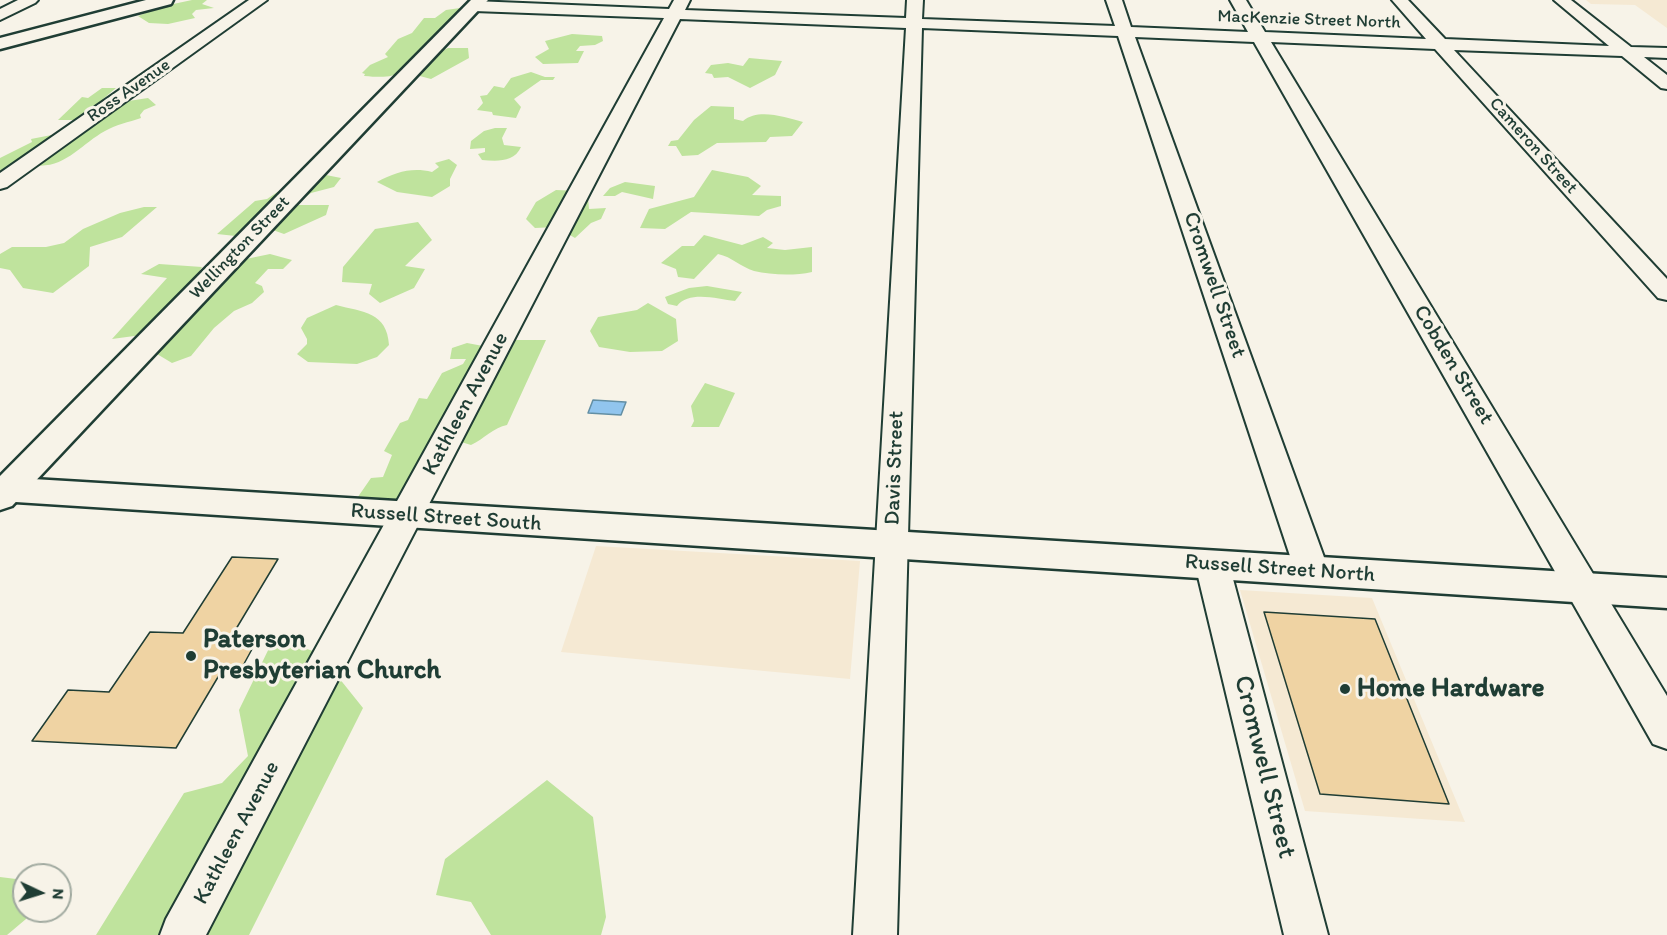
<!DOCTYPE html>
<html>
<head>
<meta charset="utf-8">
<style>
	body { margin:0 }
	#map { position:relative; width:1667px; height:935px; overflow:hidden; background:#f7f3e8; font-family:Itim,sans-serif }
	canvas { display:block }
	.north { position:absolute; left:12px; top:863px; width:60px; height:60px; box-sizing:border-box; background:#f7f3e8; border:2px solid #a1aaa0; border-radius:50%; rotate:94deg; font-size:16px; font-weight:700; line-height:24px; text-align:center; color:#1f3d34 }
	.north::after { content:''; display:block; margin:auto; width:21px; height:27px; background:#1f3d34; clip-path:polygon(50% 0,100% 100%,50% 72%,0 100%) }
</style>
</head>
<body>
<div id="map">
<canvas width="1667" height="935"></canvas>
<div class="north">N</div>
</div>
<script>
const ctx = document.querySelector('canvas').getContext('2d');
ctx.lineJoin = 'round';
function fillPath(path, color) {
  ctx.fillStyle = color;
  ctx.fill(path, 'evenodd');
}
function trace(path, color, width, dash) {
  ctx.strokeStyle = color;
  ctx.lineWidth = width;
  ctx.lineCap = dash ? 'butt' : 'round';
  ctx.setLineDash(dash || []);
  ctx.stroke(path);
}
function write(font, color, halo, rows, align = 'center') {
  ctx.font = font + ' Itim,sans-serif';
  ctx.lineWidth = 6;
  ctx.setLineDash([]);
  ctx.textBaseline = 'middle';
  ctx.strokeStyle = halo;
  ctx.fillStyle = color;
  for (const [text, x, y, turn = 0] of rows) {
    ctx.save();
    ctx.translate(x, y);
    ctx.rotate((+turn || 0) * Math.PI / 180);
    ctx.textAlign = isNaN(turn) ? turn : align;
    if (halo) ctx.strokeText(text, 0, 0);
    ctx.fillText(text, 0, 0);
    ctx.restore();
  }
}
const built = new Path2D(`
	M 1586,0 L 1667,0 L 1667,28 L 1635,5 L 1591,4 Z
	M 596,546 L 860,561 L 850,679 L 561,652 Z
	M 1240,590 L 1372,598 L 1465,822 L 1305,811 Z`);
const green = new Path2D(`
	M 192,0 L 207,0 L 202,4 L 214,8 L 196,10 L 192,14 L 195,18 L 168,24 L 149,23 L 138,16 L 164,6 Z
	M 467,7 C 452,23 436,33 421,48 L 424,52 C 400,75 398,79 364,76 L 365,74 L 362,73 L 370,65 L 388,57 L 385,54 L 398,39 L 412,33 L 424,18 L 435,18 L 446,10 Z
	M 572,34 L 602,36 L 603,41 L 595,45 L 580,46 L 576,51 L 584,51 L 578,63 L 543,64 L 535,57 L 549,49 L 545,41 Z
	M 448,48 L 468,48 L 469,58 L 431,79 L 416,75 L 417,69 L 432,63 L 442,51 Z
	M 749,58 L 782,61 L 775,75 L 750,88 L 728,77 L 714,78 L 712,74 L 705,73 L 711,65 L 728,63 L 743,66 Z
	M 531,72 L 545,77 L 555,77 L 553,80 L 541,80 L 514,99 L 521,107 L 516,118 L 493,115 L 492,112 L 477,110 L 483,103 L 480,96 L 487,95 L 494,86 L 504,88 L 511,78 Z
	M 102,88 L 116,88 L 103,99 L 111,102 L 109,104 L 148,98 L 156,105 L 144,110 L 140,115 L 141,118 C 129,122 115,125 105,131 C 81,144 64,170 33,165 L 88,123 L 107,117 L 98,112 L 85,120 L 58,120 L 82,97 L 88,98 Z
	M 711,106 L 734,107 L 734,119 L 743,121 C 758,108 785,117 803,122 L 792,136 L 770,137 L 766,142 L 717,143 L 698,155 L 682,156 L 676,146 L 668,146 L 671,141 L 678,140 L 694,120 Z
	M 495,128 L 507,128 L 502,138 L 504,145 L 521,147 C 514,163 496,161 482,160 L 478,154 L 485,152 L 485,148 L 470,149 L 471,141 L 484,131 Z
	M 67,132 L 15,168 L 0,172 L 0,158 L 32,142 L 31,139 Z
	M 449,159 L 457,165 L 450,179 L 450,186 L 432,197 L 397,192 L 377,182 C 396,172 412,167 432,172 L 439,167 L 435,163 Z
	M 712,170 L 748,177 L 761,186 L 752,195 L 781,196 L 781,206 L 767,210 L 759,216 L 691,212 L 665,229 L 640,228 L 649,209 L 694,197 Z
	M 326,175 L 341,178 L 334,187 L 311,193 L 294,205 L 329,205 L 326,215 L 284,234 L 270,229 L 245,237 L 217,234 L 255,201 L 267,199 L 282,189 L 304,191 Z
	M 625,182 L 655,186 L 653,199 L 622,192 L 615,196 L 603,196 L 610,188 Z
	M 556,190 L 579,191 L 588,197 L 589,209 L 606,208 L 601,219 L 591,223 L 575,238 L 556,227 L 535,228 L 526,219 L 536,202 Z
	M 144,207 L 157,207 L 122,237 L 90,247 L 89,266 L 53,293 L 23,288 L 10,270 L 0,268 L 0,254 L 12,247 L 46,247 L 64,243 L 83,229 L 120,213 Z
	M 418,222 L 432,240 L 405,266 L 425,269 L 414,288 L 380,303 L 369,294 L 372,284 L 342,282 L 343,267 L 375,229 Z
	M 704,235 L 742,245 L 763,237 L 773,243 L 767,248 L 785,250 L 812,247 L 812,272 C 794,276 771,275 754,271 C 741,267 732,257 718,254 L 694,279 L 678,277 L 676,269 L 661,263 L 682,246 L 694,246 Z
	M 270,254 L 292,260 L 283,269 L 268,269 L 255,283 L 262,286 L 264,292 L 252,303 L 234,311 L 214,328 L 191,356 L 172,363 L 157,354 L 192,315 L 191,308 L 149,334 L 112,339 L 167,278 L 141,274 L 159,264 L 202,267 L 192,285 L 208,287 L 246,259 Z
	M 707,286 L 742,292 L 735,301 C 718,299 689,290 677,306 L 668,304 L 665,297 L 689,288 Z
	M 648,303 L 676,319 L 678,341 L 662,351 L 630,352 L 599,347 L 590,331 L 598,317 L 637,310 Z
	M 336,305 C 363,312 387,312 389,345 L 377,357 L 357,364 L 308,362 L 297,354 L 307,344 L 307,339 L 301,328 L 307,318 Z
	M 513,340 L 546,340 L 507,425 C 494,427 484,439 471,445 L 438,435 L 438,475 L 389,506 L 353,504 L 371,478 L 383,477 L 392,455 L 384,451 L 400,423 L 408,420 L 419,398 L 427,399 L 442,373 L 463,364 L 466,359 L 450,359 L 452,348 L 467,343 L 483,346 L 469,370 L 495,370 Z
	M 705,383 L 735,393 L 719,427 L 691,427 L 694,421 L 691,406 Z
	M 274,638 L 319,653 L 363,708 L 249,935 L 96,935 L 184,793 L 222,783 L 248,756 L 239,710 Z
	M 547,780 L 593,817 L 606,917 L 601,935 L 491,935 L 471,902 L 436,895 L 445,859 Z
	M 0,877 L 24,880 L 24,911 L 30,911 L 26,919 L 7,935 L 0,935 Z`);
const water = new Path2D(`
	M 593,400 L 625,402 L 626,402 L 621,415 L 588,413 Z`);
const building = new Path2D(`
	M 232,557 L 278,559 L 230,639 L 257,640 L 239,673 L 221,672 L 176,748 L 32,741 L 68,690 L 109,692 L 150,632 L 183,633 Z
	M 1264,612 L 1375,619 L 1449,804 L 1320,794 Z`);
const minor = new Path2D(`
	M 18,0 L 38,0 L 35,3 L 0,20 L 0,9 Z
	M 249,0 L 267,0 L 7,187 L 0,189 L 0,173 Z
	M 674,0 L 690,0 L 685,10 L 906,18 L 907,0 L 923,0 L 922,19 L 1115,26 L 1106,0 L 1122,0 L 1131,27 L 1248,32 L 1230,0 L 1246,0 L 1265,32 L 1426,39 L 1392,0 L 1408,0 L 1445,39 L 1609,46 L 1554,0 L 1571,0 L 1631,47 L 1667,48 L 1667,58 L 1644,57 L 1667,75 L 1667,89 L 1661,88 L 1622,56 L 1454,50 L 1667,279 L 1667,300 L 1658,298 L 1435,49 L 1271,42 L 1667,696 L 1667,749 L 1653,744 L 1254,42 L 1135,37 L 1329,571 L 1324,580 L 1312,584 L 1300,580 L 1295,571 L 1118,36 L 922,28 L 897,935 L 853,935 L 906,28 L 680,19 L 206,935 L 160,935 L 166,919 L 664,18 L 474,11 L 466,6 L 474,1 L 669,9 Z
	M 1212,551 L 1224,555 L 1229,564 L 1328,935 L 1284,935 L 1195,564 L 1200,555 Z`);
const tertiary = new Path2D(`
	M 146,0 L 173,0 L 171,4 L 0,49 L 0,38 Z
	M 0,477 L 1667,578 L 1667,608 L 0,501 Z`);
const secondary = new Path2D(`
	M 471,0 L 488,0 L 12,506 L 0,510 L 0,476 Z`);
const markers = [
	[191,656,6,"#1f3d34"],
	[1345,689,6,"#1f3d34"]
];
const farStreetnames = [
	["MacKenzie Street North",1309,20,2],
	["Ross Avenue",129,91,-35],
	["Cameron Street",1533,146,48],
	["Wellington Street",240,248,-46]
];
const streetNames = [
	["Cromwell Street",1214,285,71],
	["Cobden Street",1453,365,59],
	["Kathleen Avenue",466,404,-62],
	["Davis Street",895,468,-88],
	["Russell Street South",446,518,4],
	["Russell Street North",1280,569,4],
	["Kathleen Avenue",237,833,-62]
];
const nearPoinames = [
	["Paterson",203,640],
	["Presbyterian Church",203,671],
	["Home Hardware",1357,689]
];
const nearStreetnames = [
	["Cromwell Street",1264,767,76]
];
fillPath(built, '#f5e9d3');
fillPath(green, '#bfe39d');
fillPath(water, '#91c5ee');
trace(water, '#638fa4', 1.5);
fillPath(building, '#efd3a3');
trace(building, '#1f3d34', 1.5);
trace(minor, '#1f3d34', 4);
trace(tertiary, '#1f3d34', 5);
trace(secondary, '#1f3d34', 5);
fillPath(minor, '#f7f3e8');
fillPath(tertiary, '#f7f3e8');
fillPath(secondary, '#f7f3e8');
for (const [x, y, r, color] of markers) {
  const dot = new Path2D();
  dot.arc(x, y, r, 0, 2 * Math.PI);
  ctx.fillStyle = color;
  ctx.fill(dot);
  trace(dot, '#f7f3e8', 2);
}
write('18px', '#1f3d34', '#f7f3e8', farStreetnames);
write('22px', '#1f3d34', '#f7f3e8', streetNames);
write('bold 27px', '#1f3d34', '#f7f3e8', nearPoinames, 'left');
write('27px', '#1f3d34', '#f7f3e8', nearStreetnames);
</script>
</body>
</html>
